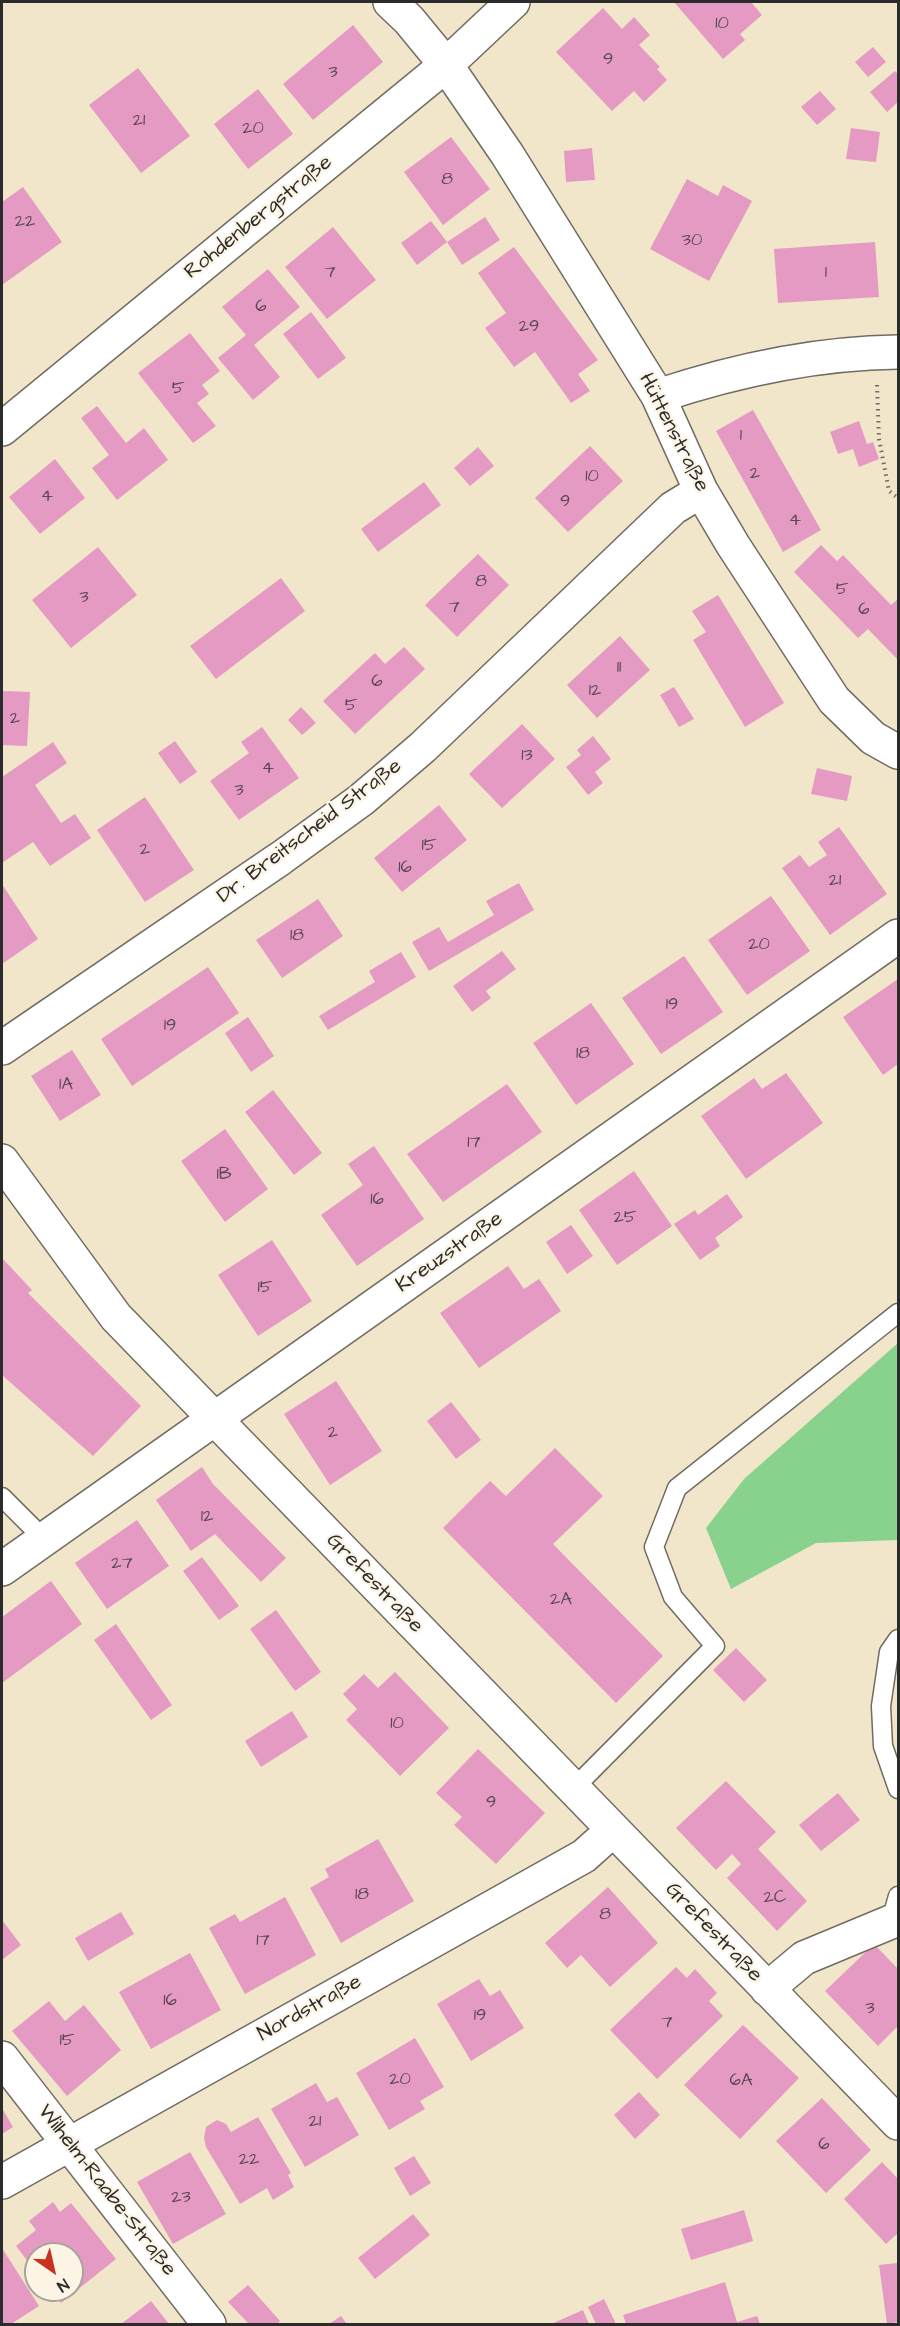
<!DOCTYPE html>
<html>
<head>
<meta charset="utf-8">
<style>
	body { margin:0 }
	#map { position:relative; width:900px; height:2326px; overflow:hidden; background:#f2e6ca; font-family:"Architects Daughter",sans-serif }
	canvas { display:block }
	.frame { position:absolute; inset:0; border:3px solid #2b2b2b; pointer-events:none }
	.north { position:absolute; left:24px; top:2242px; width:60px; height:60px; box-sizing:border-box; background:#fcf5e5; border:2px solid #a8a49b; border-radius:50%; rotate:146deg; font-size:16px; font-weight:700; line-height:24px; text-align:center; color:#2b2b2b }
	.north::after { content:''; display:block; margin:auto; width:21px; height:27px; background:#c8321e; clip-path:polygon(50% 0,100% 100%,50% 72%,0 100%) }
</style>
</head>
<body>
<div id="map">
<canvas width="900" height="2326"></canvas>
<div class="frame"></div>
<div class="north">N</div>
</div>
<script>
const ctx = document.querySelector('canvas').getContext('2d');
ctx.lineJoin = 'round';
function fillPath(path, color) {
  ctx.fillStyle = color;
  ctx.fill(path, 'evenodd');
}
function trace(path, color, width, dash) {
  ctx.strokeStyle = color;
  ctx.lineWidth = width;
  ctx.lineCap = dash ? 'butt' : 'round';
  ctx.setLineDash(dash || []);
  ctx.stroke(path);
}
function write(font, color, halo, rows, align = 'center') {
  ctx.font = font + ' "Architects Daughter",sans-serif';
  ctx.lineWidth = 4.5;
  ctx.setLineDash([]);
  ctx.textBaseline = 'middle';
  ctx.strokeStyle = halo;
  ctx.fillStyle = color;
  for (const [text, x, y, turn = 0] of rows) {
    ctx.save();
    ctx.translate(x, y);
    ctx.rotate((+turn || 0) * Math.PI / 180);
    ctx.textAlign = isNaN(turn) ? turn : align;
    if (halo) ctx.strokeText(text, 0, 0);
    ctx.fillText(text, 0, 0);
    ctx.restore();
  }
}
const green = new Path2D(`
	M 898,1343 L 898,1540 L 816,1543 L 731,1589 L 706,1528 L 744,1479 Z`);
const building = new Path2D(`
	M 674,2 L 751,2 L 762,15 L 740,34 L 745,40 L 723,59 Z
	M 603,8 L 622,29 L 634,17 L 650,35 L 639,45 L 660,67 L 657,69 L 667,80 L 644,102 L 634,91 L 612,111 L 556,52 Z
	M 353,25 L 383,62 L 313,120 L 283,84 Z
	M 873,47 L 886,62 L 868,77 L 855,62 Z
	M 138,68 L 190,136 L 141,173 L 89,105 Z
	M 895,71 L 898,74 L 898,102 L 887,112 L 870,92 Z
	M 258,89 L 293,134 L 248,169 L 214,124 Z
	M 820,91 L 836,109 L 817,125 L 801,107 Z
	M 851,128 L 880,132 L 876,162 L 846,159 Z
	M 451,137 L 490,189 L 443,225 L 404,172 Z
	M 592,148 L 595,180 L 566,182 L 564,151 Z
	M 687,179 L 718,196 L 723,185 L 752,201 L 709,281 L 650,249 Z
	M 23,187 L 62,242 L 2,285 L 2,202 Z
	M 485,217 L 500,240 L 462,265 L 447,242 Z
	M 431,221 L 447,242 L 417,265 L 401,243 Z
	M 333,227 L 376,280 L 327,319 L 285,267 Z
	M 875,242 L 879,297 L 778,303 L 774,249 Z
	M 514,247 L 598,360 L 578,374 L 590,391 L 571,403 L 535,352 L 514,367 L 485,328 L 506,313 L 478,273 Z
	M 268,269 L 300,307 L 254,345 L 280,377 L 253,400 L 218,358 L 246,335 L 222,307 Z
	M 311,312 L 346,358 L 318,379 L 283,334 Z
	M 190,333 L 220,371 L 202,385 L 209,394 L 197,403 L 216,426 L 193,443 L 138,373 Z
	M 97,406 L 126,443 L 144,428 L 168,460 L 117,500 L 92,468 L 109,455 L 81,418 Z
	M 753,410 L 821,530 L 783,552 L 716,431 Z
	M 859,421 L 867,444 L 873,442 L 879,459 L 859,467 L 853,449 L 838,454 L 830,432 Z
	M 590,446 L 623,481 L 568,532 L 535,498 Z
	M 478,447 L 494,466 L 470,486 L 454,468 Z
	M 55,459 L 85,498 L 40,534 L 9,497 Z
	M 424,482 L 441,505 L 378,552 L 361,529 Z
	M 821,545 L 837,561 L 843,555 L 891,605 L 898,599 L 898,660 L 868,629 L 858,638 L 794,572 Z
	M 98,547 L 137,595 L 71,648 L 32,600 Z
	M 478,554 L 509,585 L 457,637 L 425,605 Z
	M 281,578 L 305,611 L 216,679 L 190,646 Z
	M 718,595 L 784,703 L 745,727 L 693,640 L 706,632 L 692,611 Z
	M 620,636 L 650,670 L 597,718 L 567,685 Z
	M 404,647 L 425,669 L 355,734 L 323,701 L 375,653 L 385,664 Z
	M 674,687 L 694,719 L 679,727 L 660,695 Z
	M 2,691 L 30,692 L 27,746 L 2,745 Z
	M 301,707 L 316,723 L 302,735 L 288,720 Z
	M 522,724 L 555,759 L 502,808 L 469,774 Z
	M 262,727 L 299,778 L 239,820 L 210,781 L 249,753 L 241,742 Z
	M 593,736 L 611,759 L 595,772 L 603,783 L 588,795 L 566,767 L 581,755 L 577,750 Z
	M 175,741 L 197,772 L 180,784 L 158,753 Z
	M 53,742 L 67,763 L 35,785 L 61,823 L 75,814 L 91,838 L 50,866 L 33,842 L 2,863 L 2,777 Z
	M 817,768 L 852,776 L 847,801 L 811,794 Z
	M 145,797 L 194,870 L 145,902 L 97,830 Z
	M 439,805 L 467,840 L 402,892 L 374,858 Z
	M 839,827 L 887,894 L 830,935 L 782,868 L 800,855 L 809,867 L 827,855 L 818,842 Z
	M 519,883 L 534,910 L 429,971 L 412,942 L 439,927 L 448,942 L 494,915 L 486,901 Z
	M 2,884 L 38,939 L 2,964 Z
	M 771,896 L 810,951 L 747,995 L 708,940 Z
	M 318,899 L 343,936 L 282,978 L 256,940 Z
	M 502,951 L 516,969 L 486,991 L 491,998 L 472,1012 L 453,986 Z
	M 401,952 L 416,977 L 328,1030 L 319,1016 L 375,982 L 369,971 Z
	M 684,956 L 723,1012 L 661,1054 L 622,998 Z
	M 208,967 L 239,1013 L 132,1086 L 101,1039 Z
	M 898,979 L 898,1064 L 883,1075 L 843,1017 Z
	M 591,1003 L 634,1064 L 576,1105 L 533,1043 Z
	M 248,1017 L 274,1056 L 251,1072 L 225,1033 Z
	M 72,1050 L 101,1095 L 60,1121 L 31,1076 Z
	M 786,1073 L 823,1123 L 746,1179 L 701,1116 L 754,1078 L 762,1089 Z
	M 507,1084 L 542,1132 L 443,1202 L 407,1154 Z
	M 273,1090 L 322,1153 L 294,1175 L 245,1112 Z
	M 225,1129 L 268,1189 L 225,1222 L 181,1161 Z
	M 374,1146 L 424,1219 L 357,1266 L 321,1215 L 363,1185 L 348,1164 Z
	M 634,1171 L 672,1226 L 617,1265 L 579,1210 Z
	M 727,1194 L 743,1217 L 715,1238 L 720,1246 L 700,1260 L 674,1224 L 695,1210 L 698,1215 Z
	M 571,1225 L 593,1256 L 567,1274 L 546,1242 Z
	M 272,1240 L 312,1301 L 258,1336 L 218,1275 Z
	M 2,1258 L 32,1290 L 28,1293 L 141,1406 L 93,1456 L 2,1375 Z
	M 508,1266 L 524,1289 L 539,1279 L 561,1311 L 479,1368 L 440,1313 Z
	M 336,1381 L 382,1451 L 330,1485 L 284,1414 Z
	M 451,1402 L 481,1440 L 456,1459 L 427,1421 Z
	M 555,1448 L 603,1496 L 553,1544 L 663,1656 L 616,1703 L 443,1528 L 490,1481 L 506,1496 Z
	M 202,1467 L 213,1484 L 286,1558 L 261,1582 L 215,1534 L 191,1551 L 156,1500 Z
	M 137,1520 L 169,1566 L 107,1609 L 75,1563 Z
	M 202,1557 L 239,1606 L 219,1620 L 183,1571 Z
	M 51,1581 L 82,1624 L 2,1683 L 2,1617 Z
	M 276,1610 L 321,1672 L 295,1691 L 250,1629 Z
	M 116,1624 L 172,1705 L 151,1720 L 94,1640 Z
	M 736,1648 L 767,1680 L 744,1702 L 713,1670 Z
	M 395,1672 L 449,1728 L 400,1776 L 346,1720 L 357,1709 L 343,1694 L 364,1674 L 378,1688 Z
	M 292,1711 L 308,1737 L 261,1767 L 245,1741 Z
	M 478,1749 L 545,1813 L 496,1864 L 454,1825 L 462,1817 L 436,1793 Z
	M 726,1781 L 776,1832 L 758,1849 L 807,1901 L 777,1931 L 727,1878 L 741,1864 L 732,1854 L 716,1870 L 676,1828 Z
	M 838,1793 L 860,1820 L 821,1851 L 799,1825 Z
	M 378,1839 L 414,1901 L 341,1943 L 310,1888 L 329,1877 L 325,1869 Z
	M 608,1887 L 658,1943 L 610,1987 L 581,1955 L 567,1968 L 545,1943 Z
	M 285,1897 L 316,1955 L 245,1994 L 209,1928 L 235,1914 L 240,1922 Z
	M 121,1912 L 134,1934 L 88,1961 L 75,1938 Z
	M 2,1920 L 21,1945 L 2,1960 Z
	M 874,1944 L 898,1969 L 898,2026 L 878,2046 L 825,1991 Z
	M 190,1953 L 221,2010 L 151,2049 L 119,1992 Z
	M 676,1967 L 687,1978 L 695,1969 L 717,1993 L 709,2001 L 723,2016 L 657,2079 L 610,2030 Z
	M 479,1979 L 490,1996 L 500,1990 L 524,2028 L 471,2061 L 437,2004 Z
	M 49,2001 L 65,2021 L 84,2005 L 121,2050 L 67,2096 L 12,2031 Z
	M 743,2025 L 799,2078 L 740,2139 L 684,2085 Z
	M 415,2038 L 444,2087 L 420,2101 L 425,2109 L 389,2130 L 356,2073 Z
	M 316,2083 L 327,2102 L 337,2097 L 359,2135 L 305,2167 L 271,2109 Z
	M 639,2092 L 660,2115 L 635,2139 L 614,2115 Z
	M 822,2098 L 871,2150 L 826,2193 L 776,2141 Z
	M 2,2108 L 13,2127 L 2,2134 Z
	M 258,2117 L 291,2173 L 288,2175 L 294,2187 L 273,2200 L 267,2188 L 240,2204 L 206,2147 L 204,2138 L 206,2127 L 217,2120 L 226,2124 L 231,2132 Z
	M 190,2152 L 226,2214 L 173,2244 L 137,2182 Z
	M 414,2156 L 431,2183 L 410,2196 L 394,2168 Z
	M 882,2162 L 898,2179 L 898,2233 L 886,2244 L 844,2199 Z
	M 53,2202 L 60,2212 L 71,2203 L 116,2259 L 61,2303 L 51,2290 L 72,2290 L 72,2254 L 36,2254 L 36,2272 L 16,2246 L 36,2230 L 29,2221 Z
	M 744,2210 L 753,2241 L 691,2260 L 681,2229 Z
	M 413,2214 L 430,2235 L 375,2279 L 358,2258 Z
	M 2,2248 L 39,2306 L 11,2324 L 2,2324 Z
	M 898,2263 L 898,2322 L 887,2324 L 879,2265 Z
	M 725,2282 L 737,2322 L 757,2316 L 760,2324 L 626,2324 L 623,2315 Z
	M 248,2285 L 280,2321 L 277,2324 L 249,2324 L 228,2302 Z
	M 604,2299 L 616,2324 L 596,2324 L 588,2307 Z
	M 151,2301 L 169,2324 L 121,2324 Z
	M 583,2310 L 589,2324 L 551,2324 Z
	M 341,2316 L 347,2324 L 329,2324 Z`);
const path = new Path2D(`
	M 877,385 L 879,439 L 889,491 L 898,498`);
const service = new Path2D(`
	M 2,1497 L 44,1539
	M 898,1639 L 889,1652 L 881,1706 L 883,1746 L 898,1789
	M 573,1789 L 715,1646 L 673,1597 L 654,1547 L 677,1488 L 898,1313
	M 891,1921 L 898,1896`);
const minor = new Path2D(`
	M 390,2 L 409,20 L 446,65 L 507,154 L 658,396 L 701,491 L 733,545 L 834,700 L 873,738 L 898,752
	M 658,396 C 736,370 816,353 898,352
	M 2,429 L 446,65 L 513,2
	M 2,1048 L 281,858 L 361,800 L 423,747 L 673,508 L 701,491
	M 2,1161 L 116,1317 L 898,2123
	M 2,1569 L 898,936
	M 767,1989 L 804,1958 L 898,1919
	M 2,2058 L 209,2324
	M 2,2182 L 584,1856 L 613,1830`);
const numberNames = [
	["10",722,24],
	["9",608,60],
	["3",333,73],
	["21",139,121],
	["20",253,129],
	["8",447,180],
	["22",25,222],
	["30",692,241],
	["7",330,273],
	["1",826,273],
	["6",261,307],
	["29",529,327],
	["5",178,389],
	["1",741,436],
	["2",755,474],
	["10",592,477],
	["4",47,497],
	["9",565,502],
	["4",795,521],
	["8",481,582],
	["5",842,590],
	["3",84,598],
	["7",454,608],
	["6",864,610],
	["11",619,668],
	["6",377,682],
	["12",595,691],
	["5",351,706],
	["2",15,719],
	["13",527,756],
	["4",268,769],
	["3",239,791],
	["15",429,846],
	["2",145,850],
	["16",405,868],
	["21",835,881],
	["18",297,936],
	["20",759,945],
	["19",672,1005],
	["19",170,1026],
	["18",583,1054],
	["1A",66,1085],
	["17",474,1143],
	["1B",224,1175],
	["16",377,1200],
	["25",625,1218],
	["15",265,1288],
	["2",333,1433],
	["12",207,1517],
	["27",122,1564],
	["2A",561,1600],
	["10",397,1724],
	["9",491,1803],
	["18",362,1895],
	["2C",775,1898],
	["8",605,1915],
	["17",263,1941],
	["16",170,2001],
	["3",870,2009],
	["19",480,2016],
	["7",667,2023],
	["15",67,2041],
	["20",400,2080],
	["6A",741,2081],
	["21",315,2122],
	["6",824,2145],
	["22",249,2160],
	["23",181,2198]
];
const streetNames = [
	["Rohdenbergstraße",259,218,-39],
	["Hüttenstraße",673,433,63],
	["Dr. Breitscheid Straße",310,832,-37],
	["Kreuzstraße",450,1253,-35],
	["Grefestraße",374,1584,46],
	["Grefestraße",713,1933,46],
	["Nordstraße",310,2009,-29],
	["Wilhelm-Raabe-Straße",106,2191,52]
];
fillPath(green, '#88d28e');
fillPath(building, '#e49ac3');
trace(service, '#716c63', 21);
trace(minor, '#716c63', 36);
trace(path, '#716c63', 4, [1.5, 4.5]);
trace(service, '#fff', 18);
trace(minor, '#fff', 33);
write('18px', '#594751', null, numberNames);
write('21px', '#2b2b2b', '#fcf5e5', streetNames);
</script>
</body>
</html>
